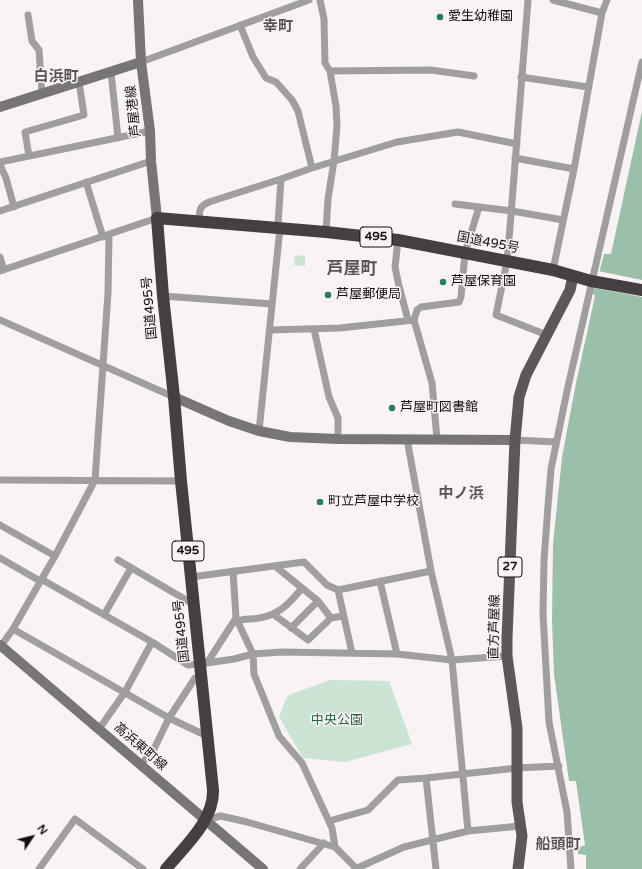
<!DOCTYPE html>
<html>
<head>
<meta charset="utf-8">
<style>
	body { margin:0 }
	#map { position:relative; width:642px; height:869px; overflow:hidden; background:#f9f3f6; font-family:"Varela Round",sans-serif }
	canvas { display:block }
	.north { position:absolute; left:12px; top:817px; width:40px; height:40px; -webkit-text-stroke:3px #f9f3f6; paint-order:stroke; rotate:55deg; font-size:11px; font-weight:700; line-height:16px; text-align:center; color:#121011 }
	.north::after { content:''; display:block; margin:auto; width:14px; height:18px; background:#121011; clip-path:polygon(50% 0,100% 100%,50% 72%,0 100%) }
</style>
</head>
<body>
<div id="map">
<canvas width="642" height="869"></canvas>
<div class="north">N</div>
</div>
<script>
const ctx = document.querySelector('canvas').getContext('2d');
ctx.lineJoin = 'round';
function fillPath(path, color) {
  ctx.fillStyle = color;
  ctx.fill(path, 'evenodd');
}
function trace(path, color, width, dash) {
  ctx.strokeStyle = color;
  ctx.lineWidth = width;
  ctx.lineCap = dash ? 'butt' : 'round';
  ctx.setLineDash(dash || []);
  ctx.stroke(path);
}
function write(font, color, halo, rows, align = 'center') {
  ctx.font = font + ' "Varela Round","Noto Sans JP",sans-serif';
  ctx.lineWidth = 3;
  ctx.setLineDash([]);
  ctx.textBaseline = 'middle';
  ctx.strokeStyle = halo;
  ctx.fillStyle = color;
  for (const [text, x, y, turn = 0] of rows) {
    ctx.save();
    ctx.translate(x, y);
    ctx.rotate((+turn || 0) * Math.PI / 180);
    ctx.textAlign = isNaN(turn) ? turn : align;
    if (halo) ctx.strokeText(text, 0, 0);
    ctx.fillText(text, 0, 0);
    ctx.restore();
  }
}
const green = new Path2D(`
	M 295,255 L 305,256 L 305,266 L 294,265 Z
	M 330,680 L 389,681 L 412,744 L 345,762 L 303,758 L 279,717 L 286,698 L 289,695 Z`);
const water = new Path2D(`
	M 642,111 L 642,869 L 586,869 L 586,855 L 578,854 L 578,848 L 585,845 L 576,781 L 569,781 L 554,674 L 552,621 L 553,544 L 562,457 L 576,383 L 595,296 L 588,288 L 598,277 L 604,254 L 611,254 Z`);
const pier = new Path2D(`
	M 598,271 L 642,280 L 642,297 L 589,287 Z`);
const street = new Path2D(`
	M 320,0 L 324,19 L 325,63 L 330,71 L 336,106 L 337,126 L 334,161 L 328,199 L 326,232
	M 528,0 L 510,227 L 507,261 L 496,315 L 547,335
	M 553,0 L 602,13
	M 28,15 L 32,41 L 39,50 L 42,94
	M 240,25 L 253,57 L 266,78 L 276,82 L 292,100 L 298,111 L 312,168
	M 141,62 L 309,0
	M 330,71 L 431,70 L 474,76
	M 111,72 L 118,138
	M 521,77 L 588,87
	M 29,156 L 25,132 L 84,115 L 79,82
	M 515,158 L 574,169
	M 0,162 L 150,131
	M 0,165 L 6,178 L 14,207
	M 86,182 L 103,237
	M 455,204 L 512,211 L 563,220
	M 0,211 L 151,161
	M 199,221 C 200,211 198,207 209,202 L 281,179 L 312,168 L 397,142 L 458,132 L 517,144
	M 398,240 L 395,267 L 399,286 L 408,320
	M 0,257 L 4,270
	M 553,270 L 574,169 L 602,13 L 607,0
	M 0,271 L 157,218
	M 163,296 L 272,304
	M 0,320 L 174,397
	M 414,320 L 417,310 L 421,307 L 459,302 L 461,297 L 465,253 L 479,207
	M 314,329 L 329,397 L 338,418 L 338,439
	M 270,330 L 340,328 L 414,320 L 432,383 L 437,439
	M 259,431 L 280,228 L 278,224 L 281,179
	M 407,439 L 431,571 L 452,660 L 468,831
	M 515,440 L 556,442
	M 0,480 L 181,481
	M 0,525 L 55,556
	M 0,558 L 40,581
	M 118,560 L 193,604
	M 275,566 L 318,601 L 331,618 L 343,616
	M 233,571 L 236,618 L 253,654 L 254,674 L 279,736 L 302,763 L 332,828 L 335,847
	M 191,577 L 304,562 L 327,585 L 338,590 L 431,571
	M 41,579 L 152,642 L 188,665 L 200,664 L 234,659 L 253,654 L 282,652 L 397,654 L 452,660 L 507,656
	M 380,581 L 397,654
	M 338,590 L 352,653
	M 273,614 L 308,640 L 331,618
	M 104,615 L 131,568
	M 238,621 C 245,618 252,620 259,618 C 279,615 290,603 302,588
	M 291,628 L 318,601
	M 13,629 L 169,718 L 207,736
	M 1,646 L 13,629 L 55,556 L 95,480 L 108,293 L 109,235
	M 207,663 L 236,618
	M 99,729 L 125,692 L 152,642
	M 141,764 L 153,751 L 169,718 L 195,678 L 201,678
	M 204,820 L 221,816 L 247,822 L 335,847 L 357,869
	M 329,821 L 368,810 L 398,780 L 426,778
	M 39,869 L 75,819 L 143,869
	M 300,869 L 324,843
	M 355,869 L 404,847 L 468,831 L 520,826
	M 436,869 L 426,778 L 517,768 L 559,766
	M 571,869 L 567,812 L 549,722 L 543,614 L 544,560 L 548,506 L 551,469 L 567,391 L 642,62`);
const secondary = new Path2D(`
	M 138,0 L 141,62 L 150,131 L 151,161 L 157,218
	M 0,107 L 141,62
	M 174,397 L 229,421 L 259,431 L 290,437 L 338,439 L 515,440
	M 0,645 L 263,869`);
const primary = new Path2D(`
	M 518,869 L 522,836 L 517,802 L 517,728 L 507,656 L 507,638 L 515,440 L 519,397 L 526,375 L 570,290 L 573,276`);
const highway = new Path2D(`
	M 166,869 C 184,847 214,821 213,790 L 181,481 L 174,397 L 163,296 L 157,218 L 326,232 L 398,240 L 553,270 L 591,281 L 642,290`);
const markers = [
	[440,17,4,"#268056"],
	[443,282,4,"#268056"],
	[328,295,4,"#268056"],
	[392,408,4,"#268056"],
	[320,502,4,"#268056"]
];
const shields = [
	[376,237,32],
	[188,551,32],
	[510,567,24]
];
const shieldNames = [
	["495",376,237],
	["495",188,551],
	["27",510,567]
];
const poiNames = [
	["愛生幼稚園",448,17],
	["芦屋保育園",451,282],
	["芦屋郵便局",336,295],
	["芦屋町図書館",400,408],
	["町立芦屋中学校",328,502]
];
const streetNames = [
	["芦屋港線",134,111,-96],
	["国道495号",488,243,11],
	["国道495号",150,308,-95],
	["直方芦屋線",495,627,-89],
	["国道495号",182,631,-96],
	["高浜東町線",140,747,41]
];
const parkNames = [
	["中央公園",337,721]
];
const quarterNames = [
	["幸町",278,27],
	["白浜町",56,77],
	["中ノ浜",461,494],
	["船頭町",558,845]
];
const districtNames = [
	["芦屋町",352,270]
];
fillPath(green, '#cbe4d4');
fillPath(water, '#9bc0a9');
fillPath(pier, '#f9f3f6');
trace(street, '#a09e9f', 7);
trace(secondary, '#787576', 10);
trace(primary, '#5c585a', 11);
trace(highway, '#443f42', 12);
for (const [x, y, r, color] of markers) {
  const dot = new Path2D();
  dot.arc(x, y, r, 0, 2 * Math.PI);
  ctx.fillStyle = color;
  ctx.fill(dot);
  trace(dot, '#f9f3f6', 1.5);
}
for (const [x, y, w] of shields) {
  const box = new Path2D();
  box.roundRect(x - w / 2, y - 10, w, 20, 3);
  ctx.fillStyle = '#f9f3f6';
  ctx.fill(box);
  trace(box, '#121011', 1);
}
write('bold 12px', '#121011', null, shieldNames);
write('13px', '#121011', '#f9f3f6', poiNames, 'left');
write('13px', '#121011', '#f9f3f6', streetNames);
write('13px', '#276445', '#f9f3f6', parkNames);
write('bold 15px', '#585456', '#f9f3f6', quarterNames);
write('bold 17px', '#585456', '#f9f3f6', districtNames);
</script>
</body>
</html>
